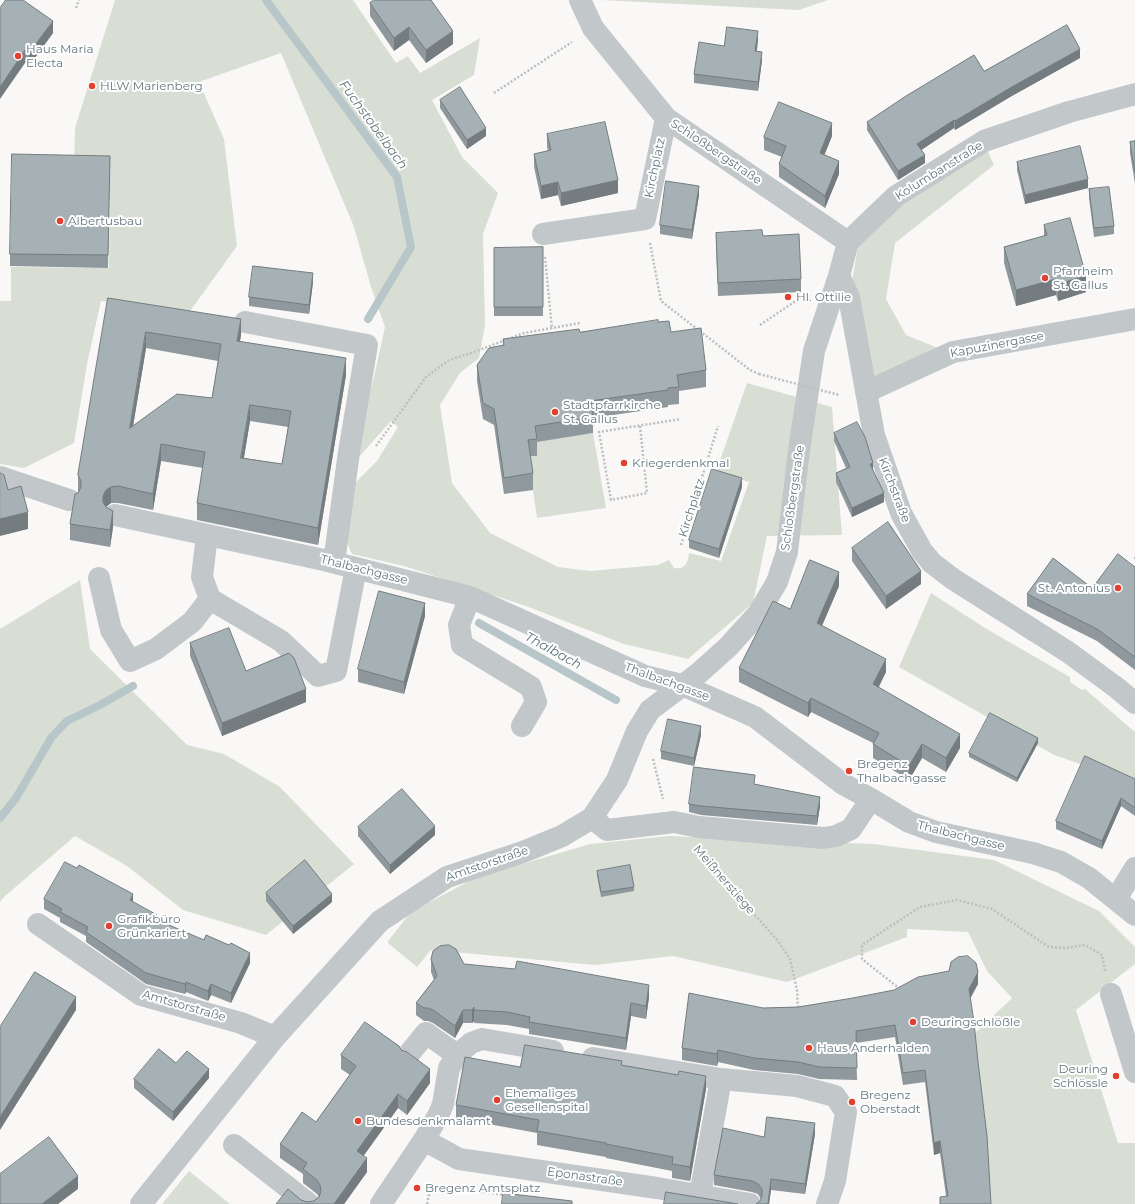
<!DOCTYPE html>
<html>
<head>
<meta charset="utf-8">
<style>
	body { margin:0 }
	canvas { display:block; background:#f9f8f6 }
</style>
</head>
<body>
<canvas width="1135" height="1204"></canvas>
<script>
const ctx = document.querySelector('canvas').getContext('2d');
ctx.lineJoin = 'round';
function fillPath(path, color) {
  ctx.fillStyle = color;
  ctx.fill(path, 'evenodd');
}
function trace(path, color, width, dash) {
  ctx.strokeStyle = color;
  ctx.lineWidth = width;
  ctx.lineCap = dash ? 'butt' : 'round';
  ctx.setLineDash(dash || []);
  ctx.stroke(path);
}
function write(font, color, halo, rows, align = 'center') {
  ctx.font = font + ' Montserrat,sans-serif';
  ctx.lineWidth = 4;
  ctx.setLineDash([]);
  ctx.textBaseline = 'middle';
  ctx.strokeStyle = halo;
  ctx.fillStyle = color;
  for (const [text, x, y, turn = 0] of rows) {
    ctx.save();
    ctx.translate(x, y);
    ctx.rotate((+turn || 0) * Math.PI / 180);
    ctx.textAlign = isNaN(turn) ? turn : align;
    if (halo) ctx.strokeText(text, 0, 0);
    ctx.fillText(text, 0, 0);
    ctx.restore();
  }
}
const green = new Path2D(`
	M 115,0 L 353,0 L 396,63 L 408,56 L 420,73 L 480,38 L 474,75 L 432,100 L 462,157 L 498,193 L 483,234 L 485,325 L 479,358 L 460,373 L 440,405 L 452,483 L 490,533 L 558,567 L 590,571 L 658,565 L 669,560 L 674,568 C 685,570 688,563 689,553 L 721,561 L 749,482 L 716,472 L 747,383 L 832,407 L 842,535 L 767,536 L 753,603 L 688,659 L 624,644 L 526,606 L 404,566 L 352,554 L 344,536 L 354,484 L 377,461 L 398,427 L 391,421 L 350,467 L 374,377 L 385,327 L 371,287 L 354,227 L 281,53 L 199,82 L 224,139 L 237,246 L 188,314 L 101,301 L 87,364 L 74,443 L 24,468 L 0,464 L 0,301 L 11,301 L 11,267 L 109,268 L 110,168 L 74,167 L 75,128 Z
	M 601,0 L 828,0 L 799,10 Z
	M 986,147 L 994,165 L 895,243 L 886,299 L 906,335 L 938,348 L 890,377 L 870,377 L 852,281 L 858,246 L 900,200 Z
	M 593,433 L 606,508 L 537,518 L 528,456 L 535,442 Z
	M 80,580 L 90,649 L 187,745 L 224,754 L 280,787 L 354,864 L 266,935 L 183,910 L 127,866 L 75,836 L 4,897 L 0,902 L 0,629 Z
	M 931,593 L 985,628 L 1070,677 L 1070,682 L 1082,690 L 1085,689 L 1135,732 L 1135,783 L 1054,755 L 899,667 Z
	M 669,836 L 873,844 L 994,860 L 1099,911 L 1135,947 L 1135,964 L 1076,1010 L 1118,1143 L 1135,1143 L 1135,1204 L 990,1204 L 974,1034 L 1012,998 L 987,971 L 968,932 L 907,929 L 907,937 L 787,982 L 673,956 L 595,965 L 431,950 L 417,967 L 388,943 L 388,941 L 411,912 L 475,878 L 590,844 Z
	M 189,1171 L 230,1204 L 162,1204 Z`);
const stream = new Path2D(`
	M 266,0 L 397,177 L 411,247 L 368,319
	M 479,623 L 616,700
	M 0,818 L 16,798 L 51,738 L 67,721 L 100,705 L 133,686`);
const path = new Path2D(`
	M 76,8 L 79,0
	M 494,93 L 572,42
	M 650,243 L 661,301 L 750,370 L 759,374
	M 545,257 L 552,329
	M 760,325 L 806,294
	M 640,426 L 647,493 L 611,500 L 599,432 L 681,419
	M 376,446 L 426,377 L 449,360 L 474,352 L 524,333 L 580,323
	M 681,545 L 718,426
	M 1134,558 L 1135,558
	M 653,759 L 663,799
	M 699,852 L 778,941 L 790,959 L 797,990 L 798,1009
	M 900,989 L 862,959 L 862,945 L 920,907 L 957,900 L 992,909 L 1049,947 L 1067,948 L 1085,945 L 1102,955 L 1105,971
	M 427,1204 L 431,1186 L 506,1195`);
const minor = new Path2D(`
	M 580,0 L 593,28 L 666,118 L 848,242
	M 543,234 L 645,219 L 666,118
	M 848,242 L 896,196 L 984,141 L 1069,112 L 1135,94
	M 839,276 L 849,297 L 874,435 L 901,513 L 922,551 L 932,563 L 953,579 L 1068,652 L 1117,688 L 1135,703
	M 245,322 L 367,345 L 349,452 L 334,562
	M 866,392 L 953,352 L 1135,319
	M 0,477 L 69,500
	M 115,515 L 324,560 L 470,597 L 645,676 L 682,685 L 755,717 L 843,784 L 871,799 L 909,822 L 936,832 L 1033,853 L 1061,862 L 1089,878 L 1135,915
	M 207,535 L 202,577 L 210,599 L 281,641 L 318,676 L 336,671 L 356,568
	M 99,578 L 111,630 L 130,661 L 156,649 L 192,622 L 210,599
	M 470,597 L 459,625 L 462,645 L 531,687 L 536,702 L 522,726
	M 592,818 L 607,830 L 674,822 L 699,827 L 823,838 L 836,836 L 851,829 L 871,799
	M 1116,899 L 1135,868
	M 38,924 L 141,995 L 241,1023 L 275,1037
	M 1111,994 L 1135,1072
	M 409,1054 L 426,1033 L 457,1055
	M 593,1058 L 721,1079 L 797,1086 L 835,1096 L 846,1112 L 835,1181 L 827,1204
	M 424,1140 L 459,1159 L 657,1188 L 750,1204
	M 234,1145 L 309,1204
	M 700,1195 L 721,1079
	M 141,1204 L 275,1037 L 380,921 L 447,877 L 523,852 L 562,836 L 592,818 L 617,780 L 637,731 L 650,710 L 699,673 L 728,647 L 758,614 L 777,582 L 787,552 L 799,450 L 814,351 L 839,276 L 848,242
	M 381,1204 L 424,1140 L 439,1114 L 443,1104 L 449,1068 L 457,1055 L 471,1043 L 482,1039 L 553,1051`);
const pathBridge = new Path2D(`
	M 759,374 L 839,395`);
const wall = new Path2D(`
	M 370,3 L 453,44 L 426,63 L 409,40 L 394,51 L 370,16 Z
	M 0,8 L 53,33 L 29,66 L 25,63 Z
	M 758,40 L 757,51 L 762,60 L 758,91 L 694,83 L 694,74 L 724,46 Z
	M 1080,58 L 1010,97 L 955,130 L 954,128 L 921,150 L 925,163 L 898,180 L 867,130 L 867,122 L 984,71 Z
	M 440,100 L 486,136 L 467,149 L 440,108 Z
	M 547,134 L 618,193 L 561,206 L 558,195 L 541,199 L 534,167 L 534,154 L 548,151 L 547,147 Z
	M 832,136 L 824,155 L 839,174 L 825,208 L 779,177 L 779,164 L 782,157 L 764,150 L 764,137 Z
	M 1135,141 L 1135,184 L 1130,153 L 1130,142 Z
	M 110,156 L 108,268 L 10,266 L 10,254 Z
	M 1017,162 L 1088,188 L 1025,204 L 1017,170 Z
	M 1089,189 L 1114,226 L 1114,234 L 1094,237 L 1089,198 Z
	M 699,195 L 692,239 L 660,234 L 660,225 Z
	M 1044,225 L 1086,292 L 1058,301 L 1056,295 L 1016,306 L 1004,263 L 1004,247 L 1044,236 Z
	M 716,233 L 763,236 L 801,279 L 801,292 L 718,296 L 716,245 Z
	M 543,247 L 543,316 L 494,316 L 494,248 Z
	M 313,282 L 309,314 L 249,306 L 249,297 Z
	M 108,298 L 241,335 L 240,341 L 346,375 L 318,545 L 197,520 L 197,503 L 203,468 L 161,461 L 153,510 L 118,503 L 111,503 L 106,507 L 113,527 L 110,547 L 70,540 L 70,524 L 78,492 L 78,475 ZM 146,348 L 218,361 L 212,398 L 133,426 ZM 250,421 L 288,427 L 282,464 L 244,458 Z
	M 658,322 L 671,332 L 706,370 L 706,387 L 679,391 L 679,404 L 668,405 L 668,407 L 593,418 L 593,433 L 537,442 L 537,456 L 530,456 L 533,473 L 533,490 L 504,494 L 494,425 L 483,419 L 477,381 L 477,365 L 503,346 L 503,339 L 580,332 Z
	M 834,433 L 873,470 L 884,502 L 852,517 L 836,482 L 836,473 L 846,468 L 834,441 Z
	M 742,487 L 719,558 L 689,548 L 689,540 Z
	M 852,548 L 921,584 L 886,609 L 852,561 Z
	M 1135,567 L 1135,670 L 1097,641 L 1027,606 L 1027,594 L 1092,588 Z
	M 839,586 L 822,626 L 886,672 L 879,687 L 960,748 L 946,772 L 922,758 L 909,780 L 873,758 L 873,743 L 811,712 L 808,717 L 739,682 L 739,668 L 790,609 Z
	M 425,616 L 404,694 L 358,682 L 358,669 Z
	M 190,643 L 246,671 L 306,702 L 222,736 L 190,656 Z
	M 701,735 L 694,766 L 661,759 L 661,751 Z
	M 1038,743 L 1017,782 L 969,757 L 969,753 Z
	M 1135,779 L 1135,816 L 1121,806 L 1102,849 L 1056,829 L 1056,821 Z
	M 755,784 L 820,806 L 817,825 L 701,815 L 689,812 L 689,804 Z
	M 358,827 L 435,835 L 390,874 L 358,836 Z
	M 597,871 L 634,887 L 634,891 L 601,897 L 597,875 Z
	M 266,893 L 332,902 L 293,934 L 266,901 Z
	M 44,899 L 133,902 L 157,920 L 250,963 L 231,1003 L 211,995 L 208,1001 L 186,992 L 185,994 L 146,984 L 86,942 L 86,936 L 60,922 L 60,918 L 44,909 Z
	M 431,959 L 464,964 L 649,997 L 646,1019 L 631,1016 L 626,1050 L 529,1034 L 529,1029 L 507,1025 L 474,1023 L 474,1021 L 472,1023 L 463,1023 L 455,1038 L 433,1023 L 428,1021 L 424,1021 L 416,1015 L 416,1003 L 434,980 L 431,972 Z
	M 978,984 L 970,998 L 978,1062 L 991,1204 L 946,1196 L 940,1153 L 934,1155 L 925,1082 L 903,1085 L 895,1037 L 856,1043 L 857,1080 L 819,1079 L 798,1074 L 754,1070 L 718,1062 L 717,1066 L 682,1060 L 682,1048 L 763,1008 L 798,1007 Z
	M 341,1055 L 430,1083 L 407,1115 L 398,1108 L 363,1156 L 367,1172 L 344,1204 L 276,1204 L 301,1200 L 307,1202 L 314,1201 L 319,1197 L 317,1194 L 303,1183 L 303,1174 L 280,1158 L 280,1144 L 316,1122 L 350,1075 L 341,1069 Z
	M 176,1063 L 209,1078 L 173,1121 L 134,1088 L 134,1079 Z
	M 622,1065 L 706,1089 L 690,1181 L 672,1178 L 672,1171 L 606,1158 L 606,1157 L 537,1145 L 537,1133 L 456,1118 L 456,1105 L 520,1067 Z
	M 815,1134 L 805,1194 L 771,1190 L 769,1204 L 756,1204 L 760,1201 L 761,1199 L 758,1194 L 752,1192 L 714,1185 L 714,1175 L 764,1137 Z`);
const shadedWall = new Path2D(`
	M 53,21 L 53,33 L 29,66 L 29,53 Z
	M 409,27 L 409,40 L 394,51 L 394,38 Z
	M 453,31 L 453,44 L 426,63 L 426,50 Z
	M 758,31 L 758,40 L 755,59 L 755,51 Z
	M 1080,49 L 1080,58 L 1010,97 L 955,130 L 955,121 L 1010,88 Z
	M 25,50 L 25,63 L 0,99 L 0,87 Z
	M 762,52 L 762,60 L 758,91 L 758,82 Z
	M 954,120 L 954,128 L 917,153 L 917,144 Z
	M 832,123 L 832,136 L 820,166 L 820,153 Z
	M 486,128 L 486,136 L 467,149 L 467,140 Z
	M 925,155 L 925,163 L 898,180 L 898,171 Z
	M 839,161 L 839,174 L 825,208 L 825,196 Z
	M 1088,179 L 1088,188 L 1025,204 L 1025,195 Z
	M 618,180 L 618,193 L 561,206 L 561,193 Z
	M 558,182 L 558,195 L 541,199 L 541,186 Z
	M 699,186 L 699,195 L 692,239 L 692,230 Z
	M 313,273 L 313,282 L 309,314 L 309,305 Z
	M 1086,276 L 1086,292 L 1058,301 L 1058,284 Z
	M 1056,279 L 1056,295 L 1016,306 L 1016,290 Z
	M 241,319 L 241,335 L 237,357 L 237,341 Z
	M 146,332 L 146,348 L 130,444 L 130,428 Z
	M 346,358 L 346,375 L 318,545 L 318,528 Z
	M 250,405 L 250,421 L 241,474 L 241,458 Z
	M 161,444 L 161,461 L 153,510 L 153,494 Z
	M 873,463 L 873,471 L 870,464 Z
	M 742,478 L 742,487 L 719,558 L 719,549 Z
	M 111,487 L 111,503 L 106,507 L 103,513 L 103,496 L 106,490 Z
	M 884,493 L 884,502 L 852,517 L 852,508 Z
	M 113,511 L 113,527 L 110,547 L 110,530 Z
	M 28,512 L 28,529 L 0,536 L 0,519 Z
	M 921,571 L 921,584 L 886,609 L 886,596 Z
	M 839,572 L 839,586 L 817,637 L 817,623 Z
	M 425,603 L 425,616 L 404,694 L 404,682 Z
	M 886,659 L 886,672 L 873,697 L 873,684 Z
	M 306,689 L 306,702 L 222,736 L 222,723 Z
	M 811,698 L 811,712 L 808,717 L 808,703 Z
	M 701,726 L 701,735 L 694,766 L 694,758 Z
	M 960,734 L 960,748 L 946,772 L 946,758 Z
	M 1038,738 L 1038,743 L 1017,782 L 1017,778 Z
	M 922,744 L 922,758 L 909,780 L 909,766 Z
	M 820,797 L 820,806 L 817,825 L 817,816 Z
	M 1121,798 L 1121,806 L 1102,849 L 1102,841 Z
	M 435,826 L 435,835 L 390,874 L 390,865 Z
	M 133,894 L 133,904 L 130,900 Z
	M 332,894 L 332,902 L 293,934 L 293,926 Z
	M 250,953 L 250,963 L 231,1003 L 231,993 Z
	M 978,972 L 978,984 L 969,1001 L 969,989 Z
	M 186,982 L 186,992 L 185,994 L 185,984 Z
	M 211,984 L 211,995 L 208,1001 L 208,991 Z
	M 649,985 L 649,997 L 646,1019 L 646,1006 Z
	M 76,997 L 76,1010 L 0,1130 L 0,1117 Z
	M 631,1003 L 631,1016 L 626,1050 L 626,1038 Z
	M 474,1007 L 474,1021 L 472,1023 L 472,1010 Z
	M 463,1010 L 463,1023 L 455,1038 L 455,1026 Z
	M 718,1050 L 718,1062 L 717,1066 L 717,1054 Z
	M 209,1069 L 209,1078 L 173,1121 L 173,1112 Z
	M 430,1069 L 430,1083 L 407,1115 L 407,1101 Z
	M 706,1076 L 706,1089 L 690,1181 L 690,1167 Z
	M 398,1094 L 398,1108 L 357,1165 L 357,1151 Z
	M 815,1123 L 815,1134 L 805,1194 L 805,1184 Z
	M 940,1141 L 940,1153 L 934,1155 L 934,1143 Z
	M 367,1158 L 367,1172 L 344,1204 L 334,1204 Z
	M 78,1176 L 78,1189 L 58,1204 L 42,1204 Z
	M 771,1179 L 771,1190 L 769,1204 L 768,1204 Z`);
const building = new Path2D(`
	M 6,0 L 23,0 L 53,21 L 29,53 L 25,50 L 0,87 L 0,8 Z
	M 374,0 L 431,0 L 453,31 L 426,50 L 409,27 L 394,38 L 370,3 Z
	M 1067,25 L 1080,49 L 1010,88 L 955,121 L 954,120 L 917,144 L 925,155 L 898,171 L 867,122 L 906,96 L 974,55 L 984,71 Z
	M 727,27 L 758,31 L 755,51 L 762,52 L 758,82 L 694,74 L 699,42 L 724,46 Z
	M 460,87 L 486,128 L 467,140 L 440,100 Z
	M 779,102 L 832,123 L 820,153 L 839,161 L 825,196 L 779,164 L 786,146 L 764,137 Z
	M 605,122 L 618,180 L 561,193 L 558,182 L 541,186 L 534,154 L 551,150 L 547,134 Z
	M 1135,141 L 1135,172 L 1130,142 Z
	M 1080,146 L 1088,179 L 1025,195 L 1017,162 Z
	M 12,154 L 110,156 L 108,255 L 10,254 Z
	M 666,181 L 699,186 L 692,230 L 660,225 Z
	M 1109,187 L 1114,226 L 1094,228 L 1089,189 Z
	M 1070,218 L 1086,276 L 1058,284 L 1056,279 L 1016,290 L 1004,247 L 1047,235 L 1044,225 Z
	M 762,230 L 763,236 L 799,234 L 801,279 L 718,283 L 716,233 Z
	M 543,247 L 543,307 L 494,307 L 494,248 Z
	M 253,266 L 313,273 L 309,305 L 249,297 Z
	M 108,298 L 241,319 L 237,341 L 346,358 L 318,528 L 197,503 L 205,452 L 161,444 L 153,494 L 118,486 L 111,487 L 106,490 L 103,496 L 103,502 L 106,507 L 113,511 L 110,530 L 70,524 L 75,494 L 78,493 L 81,487 L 81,481 L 78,475 ZM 146,332 L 221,344 L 212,398 L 177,394 L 130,428 ZM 250,405 L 291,411 L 282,464 L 241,458 Z
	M 658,320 L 658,322 L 669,321 L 671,332 L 701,328 L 706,370 L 677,375 L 679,387 L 668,388 L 668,390 L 590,401 L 593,417 L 535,426 L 537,439 L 528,440 L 533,473 L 504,478 L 494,409 L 483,403 L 477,365 L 489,348 L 504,345 L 503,339 L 579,329 L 580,332 Z
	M 857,422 L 865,437 L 873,463 L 870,464 L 884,493 L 852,508 L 836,473 L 850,467 L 834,433 Z
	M 712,469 L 742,478 L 719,549 L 689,540 Z
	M 0,473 L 4,475 L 8,490 L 21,486 L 28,512 L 0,519 Z
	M 888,522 L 921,571 L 886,596 L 852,548 Z
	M 1118,554 L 1135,567 L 1135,657 L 1097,629 L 1027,594 L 1053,558 L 1092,588 Z
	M 810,560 L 839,572 L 817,623 L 886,659 L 873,684 L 960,734 L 946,758 L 922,744 L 909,766 L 873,744 L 879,733 L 811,698 L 808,703 L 739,668 L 773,601 L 790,609 Z
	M 379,591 L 425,603 L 404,682 L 358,669 Z
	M 229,628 L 246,671 L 289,653 L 294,658 L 306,689 L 222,723 L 190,643 Z
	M 990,713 L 1038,738 L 1017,778 L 969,753 Z
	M 668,719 L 701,726 L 694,758 L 661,751 Z
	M 1085,756 L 1135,779 L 1135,808 L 1121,798 L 1102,841 L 1056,821 Z
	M 694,767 L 755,775 L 754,784 L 820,797 L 817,816 L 701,806 L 689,804 Z
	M 402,789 L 435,826 L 390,865 L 358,827 Z
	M 305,860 L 332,894 L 293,926 L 266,893 Z
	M 65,862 L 77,868 L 79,865 L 133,894 L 130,900 L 157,915 L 155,919 L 204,940 L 206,935 L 229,945 L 231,943 L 250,953 L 231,993 L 211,984 L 208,991 L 186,982 L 185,984 L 146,973 L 86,932 L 88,927 L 60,912 L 62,909 L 44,899 Z
	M 630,865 L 634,887 L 601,892 L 597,871 Z
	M 449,945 L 456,949 L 464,964 L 515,969 L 517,961 L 649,985 L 646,1006 L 631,1003 L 626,1038 L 529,1022 L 530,1017 L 507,1012 L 474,1010 L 474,1007 L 472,1010 L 463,1010 L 455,1026 L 433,1010 L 428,1008 L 424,1008 L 416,1003 L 437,976 L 431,959 L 433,951 L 440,946 Z
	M 968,956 L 976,963 L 978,972 L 969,989 L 974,1022 L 978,1062 L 987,1136 L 991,1204 L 940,1204 L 940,1197 L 948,1196 L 940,1141 L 934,1143 L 925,1070 L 903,1073 L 895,1025 L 856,1031 L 857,1068 L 819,1067 L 798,1062 L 754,1058 L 718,1050 L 717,1054 L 682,1048 L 689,993 L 763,1008 L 798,1007 L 853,998 L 894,990 L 918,977 L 949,971 L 951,962 L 958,957 Z
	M 35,972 L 76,997 L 0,1117 L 0,1027 Z
	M 365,1022 L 399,1046 L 401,1050 L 407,1052 L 430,1069 L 407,1101 L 398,1094 L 357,1151 L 367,1158 L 334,1204 L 276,1204 L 288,1189 L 301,1200 L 307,1202 L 314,1201 L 319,1197 L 321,1191 L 320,1185 L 317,1180 L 303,1169 L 307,1163 L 280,1144 L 302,1112 L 316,1122 L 356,1066 L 341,1055 Z
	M 525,1045 L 622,1061 L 621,1065 L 678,1075 L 679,1071 L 706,1076 L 690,1167 L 672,1164 L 673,1157 L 606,1144 L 606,1143 L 537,1131 L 539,1120 L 456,1105 L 465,1057 L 520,1067 Z
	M 159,1049 L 176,1063 L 187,1051 L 209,1069 L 173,1112 L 134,1079 Z
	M 767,1117 L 815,1123 L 805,1184 L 771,1179 L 768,1204 L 756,1204 L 760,1201 L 762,1196 L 762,1189 L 758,1184 L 752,1181 L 714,1175 L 723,1128 L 764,1137 Z
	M 49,1137 L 78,1176 L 42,1204 L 0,1204 L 0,1174 Z
	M 666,1192 L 738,1204 L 664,1204 Z
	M 503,1193 L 572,1201 L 572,1204 L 502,1204 Z`);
const markers = [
	[18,56,4,"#e1402e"],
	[92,86,4,"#e1402e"],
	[60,221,4,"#e1402e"],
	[1045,278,4,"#e1402e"],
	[788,297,4,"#e1402e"],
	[555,412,4,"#e1402e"],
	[624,463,4,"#e1402e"],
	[1118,588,4,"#e1402e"],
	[849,771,4,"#e1402e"],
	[109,926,4,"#e1402e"],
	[913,1022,4,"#e1402e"],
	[809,1048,4,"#e1402e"],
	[1116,1076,4,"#e1402e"],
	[497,1100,4,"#e1402e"],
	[852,1102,4,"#e1402e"],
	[358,1121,4,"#e1402e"],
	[417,1188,4,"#e1402e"]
];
const poiNames = [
	["Haus Maria",26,49],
	["Electa",26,63],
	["HLW Marienberg",100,86],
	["Albertusbau",68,221],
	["Pfarrheim",1053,271],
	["St. Gallus",1053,285],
	["Hl. Ottilie",796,297],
	["Stadtpfarrkirche",563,405],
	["St. Gallus",563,419],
	["Kriegerdenkmal",632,463],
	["St. Antonius",1110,588,"right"],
	["Bregenz",857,764],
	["Thalbachgasse",857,778],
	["Grafikbüro",117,919],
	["Grünkariert",117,933],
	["Deuringschlößle",921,1022],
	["Haus Anderhalden",817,1048],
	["Deuring",1108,1069,"right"],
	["Schlössle",1108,1083,"right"],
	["Ehemaliges",505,1093],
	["Gesellenspital",505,1107],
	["Bregenz",860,1095],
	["Oberstadt",860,1109],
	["Bundesdenkmalamt",366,1121],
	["Bregenz Amtsplatz",425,1188]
];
const streetNames = [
	["Schloßbergstraße",716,152,34],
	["Kirchplatz",655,168,-78],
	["Kolumbanstraße",939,171,-32],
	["Kapuzinergasse",997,345,-11],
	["Kirchstraße",894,490,69],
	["Schloßbergstraße",793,498,-82],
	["Kirchplatz",692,508,-72],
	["Thalbachgasse",364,570,14],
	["Thalbachgasse",667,682,20],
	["Thalbachgasse",961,836,14],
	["Amtstorstraße",487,864,-19],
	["Meißnerstiege",724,880,49],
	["Amtstorstraße",184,1006,16],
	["Eponastraße",585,1177,8]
];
const waterNames = [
	["Fuchstobelbach",373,125,54],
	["Thalbach",553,651,29]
];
fillPath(green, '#d9ded5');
trace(stream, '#b7c6c8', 8);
trace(path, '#bcbfc1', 2.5, [2, 2]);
trace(minor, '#c2c7ca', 22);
trace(pathBridge, '#bcbfc1', 2.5, [2, 2]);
fillPath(wall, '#8f989c');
fillPath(shadedWall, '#747c7f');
fillPath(building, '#a6b1b5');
trace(building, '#747c7f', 1);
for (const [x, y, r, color] of markers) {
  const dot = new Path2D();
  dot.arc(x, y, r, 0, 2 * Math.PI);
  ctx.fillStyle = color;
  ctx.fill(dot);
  trace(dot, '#fff', 1.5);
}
write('12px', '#647881', '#fff', poiNames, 'left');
write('12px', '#647881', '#fff', streetNames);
write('italic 13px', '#5f777b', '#fff', waterNames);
</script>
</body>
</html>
